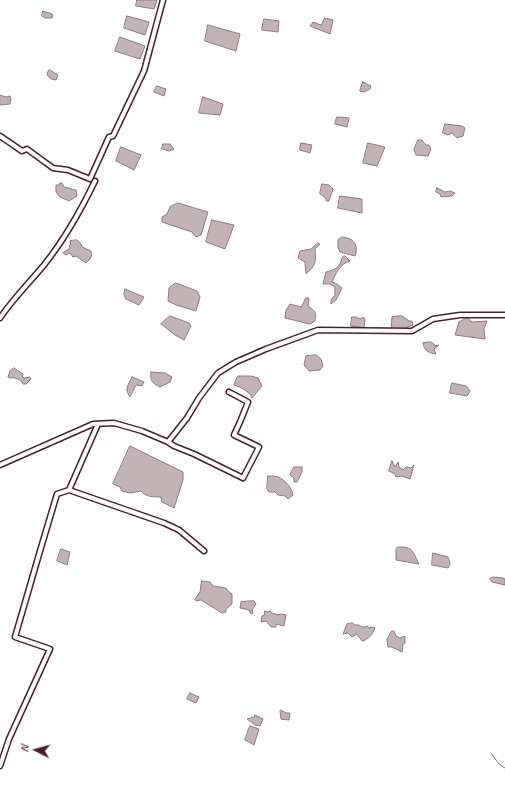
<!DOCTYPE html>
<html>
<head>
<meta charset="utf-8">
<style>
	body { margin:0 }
	#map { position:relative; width:505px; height:786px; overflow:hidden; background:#fff; font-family:Caveat,sans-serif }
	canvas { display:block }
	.north { position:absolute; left:16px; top:730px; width:40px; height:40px; -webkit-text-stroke:3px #fff; paint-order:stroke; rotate:276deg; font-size:11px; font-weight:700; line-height:16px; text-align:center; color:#4a1f2b }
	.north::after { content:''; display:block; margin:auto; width:14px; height:18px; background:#4a1f2b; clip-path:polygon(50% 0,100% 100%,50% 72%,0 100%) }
</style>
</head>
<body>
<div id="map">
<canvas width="505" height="786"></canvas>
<div class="north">N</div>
</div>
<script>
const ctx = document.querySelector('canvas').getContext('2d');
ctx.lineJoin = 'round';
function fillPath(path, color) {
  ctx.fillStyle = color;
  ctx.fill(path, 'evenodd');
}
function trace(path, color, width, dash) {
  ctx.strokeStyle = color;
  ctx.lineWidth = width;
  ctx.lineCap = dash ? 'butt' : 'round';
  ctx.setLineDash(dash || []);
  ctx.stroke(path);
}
const water = new Path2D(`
	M 137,0 L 157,0 L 154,9 L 136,6 Z
	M 43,11 L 52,14 L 53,16 L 52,18 L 45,18 L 42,16 Z
	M 127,16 L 149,22 L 145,35 L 124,28 Z
	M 325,18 L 333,20 L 330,34 L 310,26 L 313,22 L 321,25 Z
	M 264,19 L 279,21 L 278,32 L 262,30 Z
	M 208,25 L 240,34 L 236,51 L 205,41 Z
	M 120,37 L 145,46 L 140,59 L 115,51 Z
	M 50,70 L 58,75 L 56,80 L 51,79 L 47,75 L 48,71 Z
	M 363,82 L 371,86 L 370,89 L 364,92 L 360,91 Z
	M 157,86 L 166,89 L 164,96 L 154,92 Z
	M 0,95 L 6,97 L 10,96 L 11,99 L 10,104 L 0,105 Z
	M 203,97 L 223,104 L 220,115 L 199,113 Z
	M 337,117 L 349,118 L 347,127 L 335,124 Z
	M 445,124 L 462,126 L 465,128 L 463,136 L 457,138 L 452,133 L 448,135 L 443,133 Z
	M 418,140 L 422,140 L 426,145 L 429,145 L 431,149 L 428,156 L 416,155 L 414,150 Z
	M 301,143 L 312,145 L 310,153 L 300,150 Z
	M 368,143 L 385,147 L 377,166 L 363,163 Z
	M 163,144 L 170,144 L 174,149 L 169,151 L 162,149 Z
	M 121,147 L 141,155 L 134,170 L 116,161 Z
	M 60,183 L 62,183 L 64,187 C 69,187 71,190 76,190 L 77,196 L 69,201 L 60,197 L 56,192 L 56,185 L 59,185 Z
	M 322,184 L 329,185 L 333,189 L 329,201 L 326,201 L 326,198 L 320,194 Z
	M 437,188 L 445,192 L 450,191 L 455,193 L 452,196 L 441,197 L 440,194 L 436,192 Z
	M 340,196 L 362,199 L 362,213 L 338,208 Z
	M 178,203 L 208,212 L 201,235 L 196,237 L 192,232 L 162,222 L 162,217 L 167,214 L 170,207 Z
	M 212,220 L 234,225 L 225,249 L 206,242 Z
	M 342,237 C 354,238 359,245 355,256 L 340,252 L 338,247 L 338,240 Z
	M 77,240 L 81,244 L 82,247 L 91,251 L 92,255 L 90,259 L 86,263 L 76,256 L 73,257 L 70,253 L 66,255 L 63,253 L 70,248 L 69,246 L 71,245 L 70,241 Z
	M 318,243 L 320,244 L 315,249 C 316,263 316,265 306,274 L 305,262 L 298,258 L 300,251 L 311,249 Z
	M 345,256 L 350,261 C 340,264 336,273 332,282 L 337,284 L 342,288 L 336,300 L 331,304 L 331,300 L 335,295 L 335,287 L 330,284 L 323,284 L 326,272 C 335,270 340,267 342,258 Z
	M 176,283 L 197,291 L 200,297 L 196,311 L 176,305 L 168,301 L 169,288 Z
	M 125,289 L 144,297 L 139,305 L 126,299 L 124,295 Z
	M 306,298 L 309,298 L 308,306 C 315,311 317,313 315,321 L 310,324 L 285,318 L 286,310 L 290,304 L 301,307 Z
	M 170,316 L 189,323 L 191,326 L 184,340 L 175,335 L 161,324 Z
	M 402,316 L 409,321 L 412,321 L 413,325 L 407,327 L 408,331 L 391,331 L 392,317 Z
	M 352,317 L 356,317 L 360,319 L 363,317 L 365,319 L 364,328 L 351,326 Z
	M 468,318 L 472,322 L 487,321 L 484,329 L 485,339 L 455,335 L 459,322 Z
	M 431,342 L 434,344 L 434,346 L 439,345 L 434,349 L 436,354 C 429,353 424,351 423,343 Z
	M 316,355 L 321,359 L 323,366 L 320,370 L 309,371 L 304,365 L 306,356 Z
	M 14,368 L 23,374 L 22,376 L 24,378 L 30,377 L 31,379 L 26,384 L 23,384 C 21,379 14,377 9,378 L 8,377 L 10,371 Z
	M 151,372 L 165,373 L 172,377 L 170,382 L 160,387 C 152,383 150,381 151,372 Z
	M 238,376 L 251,376 L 258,378 L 262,386 L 252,398 C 250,392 241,387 234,385 Z
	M 132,377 L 144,382 L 142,386 L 136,385 L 130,397 C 124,388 128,386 132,377 Z
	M 452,383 L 466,386 L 470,391 L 467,396 L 450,393 Z
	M 130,446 L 183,472 L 183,480 L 174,508 L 162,502 L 161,497 C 153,497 146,497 141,491 L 130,493 L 122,491 L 120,487 L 113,484 Z
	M 392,461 L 395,467 L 398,462 L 399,467 L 403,470 L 406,467 L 411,468 L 414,465 L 410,479 L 402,476 L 396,477 L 395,474 L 389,471 Z
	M 294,467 L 302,467 L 302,472 L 297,482 L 294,482 L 294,478 L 290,475 Z
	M 268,476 C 271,476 276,476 278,477 C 285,480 292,488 293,495 L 288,499 L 285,496 L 278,495 L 275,492 L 269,492 L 267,489 Z
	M 398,547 C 414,546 413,553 419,564 L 396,560 L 396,549 Z
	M 61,549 L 70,552 L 67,565 L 57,561 Z
	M 433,553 L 448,557 C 450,561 451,565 448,568 L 432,565 Z
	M 493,577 L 503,578 L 505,579 L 505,585 L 492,582 L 490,579 Z
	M 202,581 L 210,582 L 213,586 L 226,588 L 228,591 L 232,594 L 232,604 L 226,609 L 226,612 L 222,613 L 201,600 L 196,601 L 195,599 L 200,592 L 201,584 Z
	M 254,601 L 256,604 L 252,610 L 253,613 L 251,614 L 249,610 L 240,608 L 241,602 Z
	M 265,611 L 268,612 L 270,611 L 272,613 L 278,615 L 281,614 L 286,615 L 284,626 L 276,624 L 276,627 L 271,627 L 266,621 L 261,622 L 262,616 L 264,615 Z
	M 353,623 L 355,625 L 359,625 L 362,627 L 365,627 L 367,626 L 369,628 L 373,627 L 375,628 C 373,634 368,640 362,641 L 357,634 L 352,637 L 348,633 L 343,634 L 347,624 Z
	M 392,631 L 394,631 L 396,636 L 400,638 L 405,636 L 405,643 L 403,644 L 402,652 L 392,647 L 388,647 L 387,640 Z
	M 190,693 L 199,697 L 196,703 L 187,699 Z
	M 281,710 L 286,713 L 290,713 L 289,720 L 281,719 L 280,711 Z
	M 255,715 L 263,719 L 260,726 L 255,725 L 247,719 L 254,717 Z
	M 250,726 L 259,729 L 254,745 L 245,740 Z`);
const stream = new Path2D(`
	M 491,753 L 499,764 L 505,768`);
const minor = new Path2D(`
	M 0,136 L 22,151 L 27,149 L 53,168 L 68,170 L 90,179 L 109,137 L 113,136 L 144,71 L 163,0
	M 0,318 C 13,299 29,283 44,265 C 64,240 81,210 95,181
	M 168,442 L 174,446 L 194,454 L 243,478 L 259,447 L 234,435 L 240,422 L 248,402 L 229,392
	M 0,465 L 93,424 L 114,423 L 142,431 L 168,442 L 187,418 L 199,398 L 218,373 L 236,362 L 266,349 L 318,330 L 412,331 L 433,319 L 460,315 L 505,315
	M 69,490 L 164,523 L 179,530 L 204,551
	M 0,766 L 9,739 L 50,649 L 15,637 L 40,551 L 57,494 L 69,490 L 98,424`);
fillPath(water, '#c1b3b6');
trace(water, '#91787e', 1);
trace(stream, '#91787e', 1);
trace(minor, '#4a1f2b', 7);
trace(minor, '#fff', 4);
</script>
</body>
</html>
